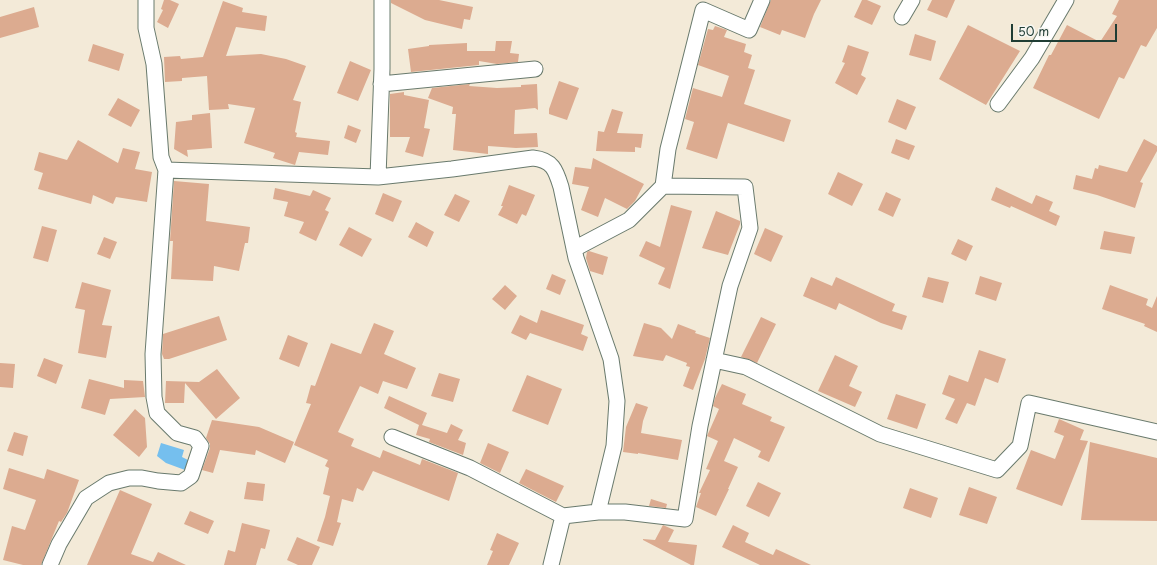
<!DOCTYPE html>
<html>
<head>
<meta charset="utf-8">
<style>
	body { margin:0 }
	#map { position:relative; width:1157px; height:565px; overflow:hidden; background:#f3ead8; font-family:"Playpen Sans",sans-serif }
	canvas { display:block }
	.scale { position:absolute; left:1011px; top:24px; width:106px; height:18px; box-sizing:border-box; border:2px solid #1f3d34; border-top:0; padding-left:5px; font-size:12px; line-height:14px; white-space:nowrap; color:#1f3d34; -webkit-text-stroke:3px #f6f6f2; paint-order:stroke }
</style>
</head>
<body>
<div id="map">
<canvas width="1157" height="565"></canvas>
<div class="scale">50 m</div>
</div>
<script>
const ctx = document.querySelector('canvas').getContext('2d');
ctx.lineJoin = 'round';
function fillPath(path, color) {
  ctx.fillStyle = color;
  ctx.fill(path, 'evenodd');
}
function trace(path, color, width, dash) {
  ctx.strokeStyle = color;
  ctx.lineWidth = width;
  ctx.lineCap = dash ? 'butt' : 'round';
  ctx.setLineDash(dash || []);
  ctx.stroke(path);
}
const water = new Path2D(`
	M 161,443 L 184,450 L 182,457 L 188,460 L 185,470 L 166,463 L 157,456 Z`);
const building = new Path2D(`
	M 164,0 L 170,0 L 179,4 L 168,28 L 157,22 L 163,10 L 161,9 Z
	M 391,0 L 439,0 L 473,7 L 470,20 L 464,19 L 462,29 L 425,20 L 391,3 Z
	M 771,0 L 821,0 L 814,14 L 805,38 L 782,30 L 780,35 L 760,27 Z
	M 862,0 L 867,0 L 881,6 L 872,25 L 854,17 Z
	M 932,0 L 955,0 L 947,18 L 927,10 Z
	M 1119,0 L 1157,0 L 1157,28 L 1146,47 L 1141,45 L 1124,79 L 1119,77 L 1099,119 L 1033,88 L 1049,55 L 1051,55 L 1067,25 L 1100,42 L 1117,16 L 1112,14 Z
	M 223,1 L 243,8 L 242,12 L 267,16 L 265,31 L 236,27 L 226,56 L 261,54 L 286,59 L 306,66 L 293,100 L 301,102 L 295,132 L 297,133 L 296,137 L 330,141 L 328,155 L 299,152 L 295,165 L 273,158 L 275,153 L 244,143 L 255,108 L 228,104 L 229,109 L 209,110 L 207,76 L 182,78 L 182,81 L 165,82 L 164,57 L 180,56 L 181,59 L 203,57 Z
	M 34,7 L 39,27 L 0,38 L 0,17 Z
	M 968,25 L 1020,51 L 986,105 L 939,79 Z
	M 715,26 L 727,30 L 724,37 L 746,44 L 744,52 L 752,55 L 748,68 L 755,70 L 744,104 L 791,120 L 784,142 L 728,123 L 717,159 L 686,149 L 694,122 L 685,119 L 693,88 L 722,97 L 729,76 L 698,65 L 708,29 L 713,30 Z
	M 915,34 L 936,41 L 931,61 L 909,55 Z
	M 496,41 L 512,41 L 510,53 L 519,54 L 518,62 L 497,64 L 479,61 L 479,65 L 411,72 L 408,49 L 429,46 L 429,45 L 467,43 L 467,51 L 495,51 Z
	M 93,44 L 124,54 L 119,71 L 88,61 Z
	M 848,45 L 869,52 L 861,75 L 866,78 L 857,95 L 835,83 L 845,63 L 842,62 Z
	M 350,61 L 371,70 L 358,101 L 337,93 Z
	M 559,81 L 579,88 L 567,120 L 549,114 L 549,109 Z
	M 470,84 L 469,86 L 497,88 L 521,87 L 521,85 L 537,84 L 538,110 L 535,108 L 515,110 L 514,134 L 537,133 L 538,147 L 516,148 L 488,146 L 488,154 L 453,150 L 456,114 L 452,114 L 453,107 L 428,98 L 432,88 Z
	M 404,92 L 404,95 L 429,100 L 424,128 L 430,129 L 423,157 L 405,152 L 410,137 L 390,137 L 390,94 Z
	M 118,98 L 140,110 L 131,127 L 108,115 Z
	M 897,99 L 916,107 L 906,130 L 888,122 Z
	M 612,109 L 623,112 L 617,133 L 643,134 L 641,148 L 635,147 L 635,152 L 596,151 L 598,131 L 604,132 Z
	M 210,113 L 212,148 L 187,150 L 188,157 L 174,149 L 176,122 L 192,120 L 192,115 Z
	M 348,125 L 361,130 L 356,143 L 344,138 Z
	M 896,139 L 915,146 L 909,160 L 891,153 Z
	M 1144,139 L 1157,146 L 1157,151 L 1140,182 L 1143,183 L 1135,208 L 1097,195 L 1073,189 L 1076,175 L 1092,179 L 1095,168 L 1098,169 L 1099,165 L 1127,172 Z
	M 78,140 L 118,163 L 123,148 L 140,152 L 135,169 L 152,172 L 147,202 L 116,197 L 113,204 L 93,195 L 91,204 L 38,189 L 43,173 L 34,170 L 39,152 L 67,160 Z
	M 593,158 L 644,184 L 635,201 L 627,209 L 605,198 L 598,217 L 581,210 L 589,187 L 572,184 L 575,167 L 591,169 Z
	M 838,172 L 863,184 L 852,206 L 828,194 Z
	M 174,181 L 209,184 L 206,221 L 250,227 L 248,243 L 245,243 L 239,271 L 214,266 L 213,281 L 171,279 L 173,241 L 170,241 Z
	M 509,185 L 535,195 L 526,216 L 522,214 L 517,224 L 498,215 L 503,206 L 501,206 Z
	M 996,187 L 1032,204 L 1036,195 L 1053,202 L 1049,211 L 1060,216 L 1056,226 L 1011,206 L 1010,208 L 991,200 Z
	M 275,188 L 310,196 L 313,190 L 331,198 L 325,210 L 329,212 L 316,241 L 299,233 L 304,222 L 284,216 L 288,202 L 273,199 Z
	M 886,192 L 901,199 L 893,217 L 878,210 Z
	M 383,193 L 402,201 L 393,222 L 375,214 Z
	M 455,194 L 470,201 L 459,222 L 444,215 Z
	M 671,205 L 692,211 L 670,289 L 658,284 L 665,268 L 639,256 L 646,241 L 660,247 Z
	M 716,211 L 740,221 L 740,224 L 728,255 L 702,248 Z
	M 416,222 L 434,232 L 427,247 L 408,237 Z
	M 42,226 L 57,230 L 48,262 L 33,258 Z
	M 349,227 L 372,239 L 362,257 L 339,245 Z
	M 765,228 L 783,236 L 771,262 L 754,254 Z
	M 1104,231 L 1135,237 L 1131,254 L 1100,249 Z
	M 104,237 L 117,242 L 110,259 L 97,254 Z
	M 958,239 L 973,246 L 966,261 L 951,254 Z
	M 589,251 L 608,257 L 603,275 L 590,271 L 586,258 L 587,252 Z
	M 552,274 L 566,280 L 560,295 L 546,289 Z
	M 980,276 L 1002,283 L 996,301 L 975,294 Z
	M 811,277 L 832,286 L 836,277 L 895,304 L 892,311 L 907,316 L 902,330 L 881,323 L 839,303 L 836,310 L 803,296 Z
	M 928,277 L 949,282 L 943,303 L 922,297 Z
	M 82,282 L 111,290 L 102,325 L 112,326 L 106,358 L 78,353 L 85,310 L 75,308 Z
	M 505,285 L 517,296 L 505,310 L 492,299 Z
	M 1110,285 L 1148,299 L 1146,305 L 1152,308 L 1157,296 L 1157,332 L 1144,326 L 1145,324 L 1102,309 Z
	M 541,310 L 584,325 L 581,334 L 588,337 L 583,351 L 530,333 L 526,340 L 511,333 L 520,315 L 537,323 Z
	M 219,316 L 227,340 L 169,359 L 164,359 L 162,354 L 163,334 Z
	M 761,317 L 776,324 L 757,363 L 741,357 Z
	M 374,323 L 394,331 L 384,354 L 416,368 L 407,389 L 383,381 L 378,394 L 360,386 L 338,432 L 354,439 L 351,446 L 380,458 L 383,450 L 420,465 L 422,459 L 458,473 L 449,501 L 373,471 L 363,491 L 357,488 L 353,502 L 342,499 L 337,522 L 341,523 L 333,546 L 317,541 L 325,517 L 330,496 L 323,494 L 329,468 L 325,466 L 328,460 L 294,445 L 311,404 L 306,403 L 311,385 L 315,386 L 331,343 L 361,354 Z
	M 644,323 L 661,328 L 672,339 L 678,324 L 696,331 L 695,333 L 710,338 L 705,359 L 693,390 L 683,386 L 690,367 L 686,366 L 687,363 L 666,355 L 663,361 L 633,356 Z
	M 288,335 L 308,343 L 299,367 L 279,359 Z
	M 979,350 L 1006,359 L 998,383 L 985,378 L 975,406 L 967,403 L 957,424 L 945,419 L 955,399 L 942,394 L 949,375 L 968,382 Z
	M 835,355 L 858,366 L 849,386 L 862,392 L 855,407 L 818,391 Z
	M 44,358 L 63,365 L 56,384 L 37,376 Z
	M 0,363 L 15,364 L 13,388 L 0,387 Z
	M 217,369 L 240,398 L 216,419 L 185,383 L 184,403 L 165,403 L 166,381 L 199,382 Z
	M 439,373 L 460,379 L 453,402 L 431,396 Z
	M 527,375 L 562,389 L 548,425 L 512,411 Z
	M 89,379 L 124,388 L 124,380 L 143,381 L 145,397 L 110,399 L 105,415 L 81,408 Z
	M 722,384 L 746,394 L 742,404 L 772,417 L 770,421 L 785,427 L 769,462 L 758,457 L 761,451 L 734,438 L 724,461 L 738,467 L 728,489 L 729,489 L 716,516 L 696,507 L 701,493 L 699,493 L 710,470 L 706,469 L 718,441 L 707,436 L 719,409 L 713,406 L 715,398 Z
	M 896,394 L 926,404 L 917,429 L 887,419 Z
	M 389,396 L 427,413 L 422,425 L 447,433 L 451,424 L 463,430 L 458,440 L 466,443 L 463,455 L 429,442 L 430,439 L 416,435 L 419,425 L 384,408 Z
	M 636,403 L 648,407 L 643,421 L 641,433 L 682,440 L 678,460 L 638,453 L 638,454 L 623,452 L 626,427 Z
	M 135,409 L 145,418 L 147,447 L 139,457 L 113,435 Z
	M 1059,419 L 1084,430 L 1080,440 L 1088,441 L 1062,506 L 1016,489 L 1031,450 L 1055,459 L 1064,436 L 1054,432 Z
	M 212,420 L 259,427 L 294,442 L 285,463 L 256,450 L 255,455 L 220,450 L 213,473 L 202,470 L 210,448 L 210,444 L 206,438 Z
	M 14,432 L 28,436 L 23,456 L 7,451 Z
	M 1090,442 L 1157,458 L 1157,521 L 1081,520 Z
	M 488,443 L 509,452 L 500,473 L 480,463 Z
	M 9,468 L 44,479 L 47,469 L 79,480 L 67,513 L 61,522 L 59,521 L 41,565 L 23,565 L 3,560 L 12,526 L 25,530 L 36,500 L 3,489 Z
	M 526,469 L 564,486 L 556,502 L 519,483 Z
	M 247,482 L 265,484 L 263,501 L 244,499 Z
	M 758,482 L 781,493 L 769,517 L 746,506 Z
	M 969,487 L 997,497 L 987,524 L 959,515 Z
	M 910,488 L 938,498 L 931,518 L 903,508 Z
	M 120,490 L 152,504 L 131,554 L 153,562 L 158,552 L 186,565 L 87,565 Z
	M 651,499 L 667,504 L 666,508 L 649,506 Z
	M 190,511 L 214,521 L 208,534 L 184,524 Z
	M 242,523 L 270,530 L 265,549 L 261,548 L 256,565 L 224,565 L 228,550 L 235,552 Z
	M 663,525 L 674,530 L 668,542 L 697,545 L 694,565 L 691,565 L 643,540 L 643,539 L 655,540 Z
	M 733,525 L 749,533 L 745,542 L 773,555 L 776,549 L 811,565 L 760,565 L 722,547 Z
	M 497,533 L 519,543 L 509,565 L 487,565 L 493,551 L 490,550 Z
	M 297,537 L 320,547 L 312,565 L 298,565 L 287,560 Z`);
const street = new Path2D(`
	M 382,0 L 382,69 L 378,177 L 452,169 L 533,158 C 553,160 556,171 561,187 L 576,258 L 611,359 L 617,401 L 614,446 L 598,512 L 563,516 L 551,565
	M 902,17 L 912,0
	M 381,84 L 535,69
	M 998,104 L 1032,58 L 1066,0
	M 166,170 L 378,177
	M 574,249 L 629,220 L 663,186 L 668,149 L 703,10 L 749,30 L 762,0
	M 714,360 L 746,367 L 880,434 L 997,470 L 1020,446 L 1029,403 L 1157,432
	M 392,437 L 470,468 L 563,516
	M 598,512 L 625,512 L 685,519 L 700,426 L 730,286 L 750,228 L 745,187 L 663,186
	M 50,565 L 59,544 L 86,498 L 109,483 L 129,478 L 142,478 L 158,481 L 181,483 L 191,476 L 201,446 L 195,438 L 177,433 L 157,413 L 154,397 L 153,354 L 166,170 L 161,157 L 154,64 L 146,28 L 146,0`);
fillPath(water, '#75bfee');
fillPath(building, '#dcab90');
trace(street, '#697a6d', 17);
trace(street, '#fff', 15);
</script>
</body>
</html>
